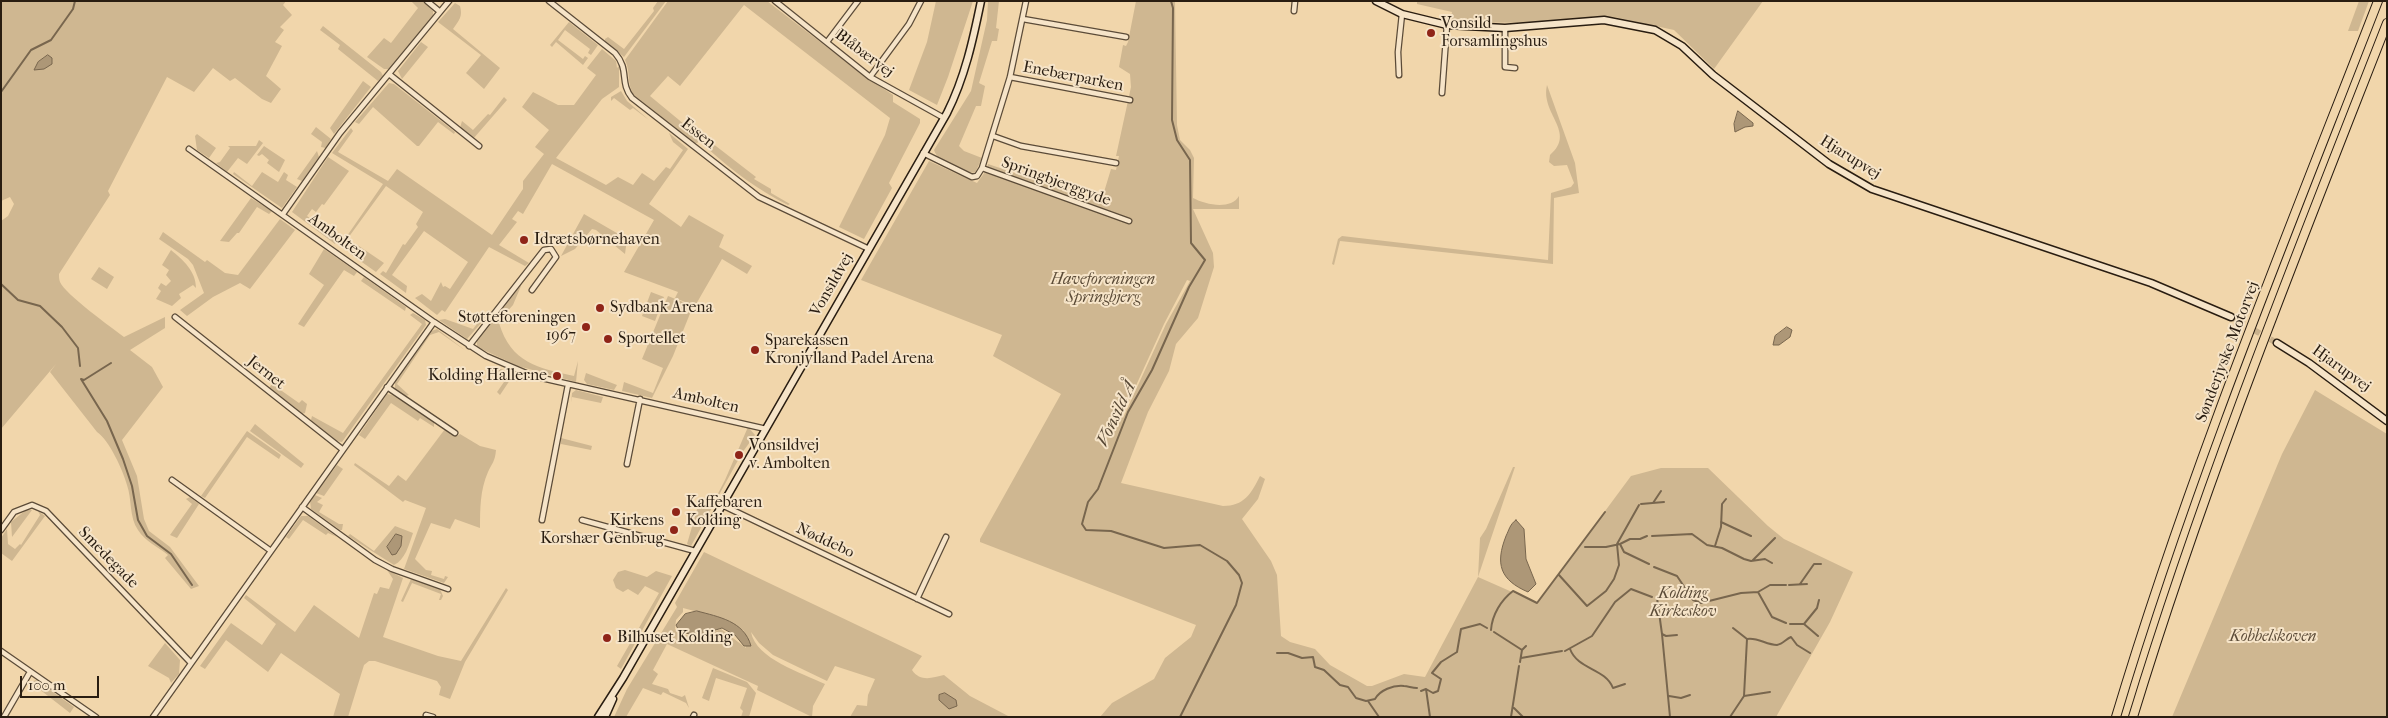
<!DOCTYPE html>
<html>
<head>
<meta charset="utf-8">
<style>
	body { margin:0 }
	#map { position:relative; width:2388px; height:718px; overflow:hidden; background:#f1d6ab; font-family:"IM FELL French Canon",serif }
	canvas { display:block }
	.frame { position:absolute; inset:0; border:2px solid #291d11; pointer-events:none }
	.scale { position:absolute; left:20px; top:676px; width:79px; height:22px; box-sizing:border-box; border:2px solid #291d11; border-top:0; padding-left:6px; font-size:15px; line-height:18px; white-space:nowrap; color:#291d11; -webkit-text-stroke:4px #f6e4c8; paint-order:stroke }
</style>
</head>
<body>
<div id="map">
<canvas width="2388" height="718"></canvas>
<div class="frame"></div>
<div class="scale">100 m</div>
</div>
<script>
const ctx = document.querySelector('canvas').getContext('2d');
ctx.lineJoin = 'round';
function fillPath(path, color) {
  ctx.fillStyle = color;
  ctx.fill(path, 'evenodd');
}
function trace(path, color, width, dash) {
  ctx.strokeStyle = color;
  ctx.lineWidth = width;
  ctx.lineCap = dash ? 'butt' : 'round';
  ctx.setLineDash(dash || []);
  ctx.stroke(path);
}
function write(font, color, halo, rows, align = 'center') {
  ctx.font = font + ' "IM FELL French Canon",serif';
  ctx.lineWidth = 4;
  ctx.setLineDash([]);
  ctx.textBaseline = 'middle';
  ctx.strokeStyle = halo;
  ctx.fillStyle = color;
  for (const [text, x, y, turn = 0] of rows) {
    ctx.save();
    ctx.translate(x, y);
    ctx.rotate((+turn || 0) * Math.PI / 180);
    ctx.textAlign = isNaN(turn) ? turn : align;
    if (halo) ctx.strokeText(text, 0, 0);
    ctx.fillText(text, 0, 0);
    ctx.restore();
  }
}
const green = new Path2D(`
	M 1,1 L 286,1 L 283,5 L 292,15 L 280,27 L 284,30 L 275,42 L 282,46 L 266,76 L 281,89 L 271,103 L 262,99 L 235,78 L 230,81 L 213,68 L 194,92 L 167,77 L 108,191 L 110,195 L 59,274 C 59,277 59,279 60,282 C 65,294 112,328 124,337 L 165,317 L 165,328 L 130,350 L 152,367 L 163,387 L 122,440 L 137,476 L 144,519 L 149,531 L 170,547 L 199,586 L 191,589 L 165,558 L 168,555 C 158,547 145,541 138,530 C 129,517 132,499 127,485 C 123,470 109,440 97,432 L 50,372 L 56,364 L 1,429 L 1,221 L 8,216 L 14,204 L 10,197 L 1,201 Z
	M 411,1 L 423,1 L 433,11 L 433,16 L 389,69 L 384,69 L 367,57 L 384,38 L 391,43 L 418,8 Z
	M 658,1 L 666,1 L 624,57 L 605,41 L 605,39 L 608,37 L 624,49 L 654,11 L 653,8 Z
	M 668,1 L 767,1 L 863,75 L 893,95 L 893,102 L 920,119 L 920,123 L 889,183 L 892,188 L 864,239 L 839,227 L 885,135 L 890,118 L 744,5 L 680,86 L 668,76 L 650,96 L 702,139 L 697,143 L 693,143 L 634,95 C 626,83 631,72 625,60 Z
	M 936,1 L 973,1 L 948,77 L 937,105 L 909,90 L 927,42 Z
	M 988,1 L 999,1 L 996,28 L 999,29 L 997,41 L 992,41 L 979,83 L 985,86 L 981,106 L 976,106 L 959,146 L 964,151 L 982,158 L 975,173 C 962,171 938,163 934,150 L 971,91 L 987,20 Z
	M 1136,1 L 1175,1 L 1177,125 L 1180,140 L 1190,150 L 1194,158 L 1193,198 C 1206,205 1231,210 1239,196 L 1239,209 L 1193,209 L 1213,253 L 1214,267 L 1198,318 L 1176,344 L 1169,371 L 1148,412 L 1121,483 L 1223,506 C 1244,506 1251,494 1260,476 L 1265,479 L 1258,499 L 1242,519 L 1271,561 L 1277,575 L 1281,636 L 1290,642 L 1315,649 L 1330,665 L 1367,686 L 1372,686 L 1404,674 L 1425,677 L 1478,577 L 1480,538 L 1486,529 L 1513,467 L 1515,467 L 1478,577 L 1537,603 L 1631,476 L 1661,468 L 1708,468 L 1768,526 L 1784,539 L 1853,572 L 1830,622 L 1776,717 L 1100,717 L 1112,703 L 1154,679 L 1165,658 L 1191,637 L 1196,625 L 980,542 L 980,539 L 1061,394 L 993,356 L 1002,335 L 861,280 L 929,161 L 977,183 L 985,172 L 1055,197 L 1056,194 L 987,168 L 988,164 L 1101,202 L 1111,169 L 1116,170 L 1119,156 L 1116,156 L 1131,87 L 1130,74 L 1119,67 L 1123,45 L 1126,46 L 1128,42 ZM 1187,280 L 1190,281 L 1166,324 L 1123,418 L 1120,414 L 1124,412 L 1164,324 Z
	M 1417,1 L 1763,1 L 1714,69 L 1674,30 L 1614,17 L 1600,16 L 1537,23 L 1450,22 L 1452,12 L 1417,4 Z
	M 2359,1 L 2369,1 L 2358,31 L 2348,31 Z
	M 455,3 L 460,6 C 463,17 459,20 453,29 L 500,68 L 484,89 L 466,73 L 481,55 L 438,22 Z
	M 569,22 L 598,45 L 591,55 L 588,53 L 590,49 L 565,30 L 558,40 L 583,59 L 585,56 L 588,58 L 583,65 L 556,42 L 552,47 L 550,45 Z
	M 323,26 L 381,72 L 383,76 L 378,81 L 338,49 L 340,45 L 320,30 Z
	M 421,42 L 428,47 L 402,79 L 398,71 Z
	M 602,49 L 616,61 L 617,68 L 619,66 L 619,87 L 602,99 L 556,158 L 606,185 L 618,177 L 633,185 L 642,173 L 654,181 L 666,167 L 670,169 L 683,150 L 673,142 L 669,133 L 688,149 L 649,204 L 681,227 L 689,215 L 724,235 L 719,247 L 752,266 L 747,274 L 722,259 L 695,306 L 675,298 L 678,292 L 624,272 L 654,220 L 552,164 L 523,214 L 518,211 L 512,219 L 517,222 L 499,245 L 529,263 L 525,266 L 489,247 L 445,312 L 442,310 L 437,315 L 415,298 L 422,294 L 431,301 L 441,282 L 443,287 L 445,286 L 450,289 L 468,262 L 424,231 L 392,275 L 407,286 L 406,293 L 380,274 L 383,271 L 386,273 L 403,244 L 405,245 L 418,227 L 416,224 L 423,212 L 386,186 L 348,238 L 345,249 L 340,246 L 383,184 L 332,153 L 351,128 L 353,131 L 338,152 L 388,181 L 397,169 L 492,235 L 523,189 L 523,181 L 544,154 L 535,147 L 549,130 L 522,107 L 533,92 L 558,105 L 574,105 L 596,75 L 587,68 Z
	M 363,81 L 371,87 L 334,134 L 330,128 Z
	M 389,83 L 394,84 L 455,132 L 454,134 L 438,122 L 419,146 L 417,146 L 373,107 L 359,124 L 355,122 Z
	M 1547,85 L 1575,163 L 1579,193 L 1554,198 L 1553,264 L 1340,241 L 1334,265 L 1332,264 L 1338,239 L 1342,236 L 1548,260 L 1551,193 L 1571,187 L 1574,183 L 1567,165 L 1554,166 L 1549,162 L 1550,155 C 1577,132 1540,114 1547,85 Z
	M 621,91 L 627,101 L 649,120 L 633,108 L 630,110 L 614,98 L 611,101 L 611,97 Z
	M 504,97 L 507,100 L 473,139 L 460,128 L 462,121 L 473,130 L 488,114 L 490,115 Z
	M 316,127 L 331,139 L 326,148 L 321,147 L 322,142 L 311,134 Z
	M 197,134 L 216,148 L 209,158 L 197,150 L 195,136 Z
	M 259,140 L 263,143 L 247,164 L 238,158 L 227,172 L 216,163 L 220,162 L 230,148 L 228,146 L 256,146 Z
	M 712,143 L 756,177 L 754,179 L 771,189 L 771,193 L 790,204 L 788,205 C 758,190 733,171 708,149 L 707,146 Z
	M 264,146 L 285,160 L 279,172 L 267,163 L 269,160 L 262,154 L 259,156 L 257,155 Z
	M 317,151 L 319,157 L 302,181 L 297,179 Z
	M 328,157 L 349,171 L 324,205 L 322,204 L 316,212 L 312,209 L 307,216 L 335,237 L 337,234 L 341,236 L 335,244 L 292,212 Z
	M 234,172 L 252,186 L 262,172 L 278,182 L 284,172 L 288,175 L 286,180 L 297,187 L 282,208 L 233,174 Z
	M 251,198 L 272,211 L 269,214 L 257,207 L 239,233 L 237,233 L 229,242 L 220,241 Z
	M 584,214 L 627,239 L 625,254 L 596,230 L 592,229 L 575,249 L 561,256 Z
	M 280,219 L 295,230 L 250,289 L 240,283 L 213,297 L 187,316 L 180,310 L 204,293 L 193,265 L 188,259 L 159,239 L 163,232 L 205,262 L 207,260 L 225,273 L 238,275 Z
	M 356,244 L 384,263 L 376,272 L 349,253 Z
	M 324,249 L 357,272 L 354,276 L 344,270 L 304,327 L 298,324 L 324,285 L 309,274 Z
	M 171,250 C 183,260 196,271 196,288 L 193,285 L 179,294 L 181,298 L 172,306 L 156,299 L 161,291 L 158,288 L 161,283 L 166,286 L 171,281 L 166,275 L 169,270 L 162,265 Z
	M 99,267 L 114,277 L 107,289 L 91,279 Z
	M 364,277 L 406,307 L 405,311 L 361,281 Z
	M 519,286 L 521,286 L 513,305 L 504,315 L 503,321 L 499,323 C 511,363 538,368 574,376 L 578,361 L 576,382 L 518,366 L 477,347 L 477,340 Z
	M 651,292 L 664,297 L 655,321 L 642,316 Z
	M 668,296 L 693,306 L 673,356 L 652,398 L 622,391 L 624,382 L 653,393 L 663,368 L 642,359 Z
	M 488,310 L 490,313 L 467,339 L 439,320 L 445,319 L 473,329 Z
	M 413,313 L 425,320 L 426,325 L 342,442 L 336,441 L 311,420 L 312,416 L 343,433 L 422,324 L 410,315 Z
	M 437,329 L 466,351 L 439,332 L 430,335 L 397,384 L 409,395 L 406,396 L 395,389 L 395,381 L 429,332 Z
	M 495,367 L 527,378 L 529,380 L 512,377 L 500,395 L 497,392 L 504,382 L 491,372 Z
	M 586,373 L 617,385 L 614,390 L 587,384 L 584,380 Z
	M 272,384 L 299,403 L 302,400 L 307,404 L 305,413 L 302,414 L 269,388 Z
	M 576,390 L 603,397 L 601,403 L 572,397 L 571,403 L 572,393 Z
	M 2315,390 L 2387,434 L 2387,717 L 2172,717 L 2282,454 Z
	M 387,394 L 392,395 L 434,422 L 434,427 L 420,418 L 418,421 L 391,403 L 365,439 L 359,435 Z
	M 255,424 L 304,464 L 301,468 L 250,431 Z
	M 748,427 L 755,435 L 742,453 L 691,546 L 687,544 L 698,506 L 710,509 L 725,480 Z
	M 445,429 L 457,436 L 460,434 L 480,446 L 496,450 C 495,462 492,463 488,472 C 480,490 480,509 480,528 L 455,519 L 450,529 L 431,523 L 415,559 L 426,570 L 432,571 L 431,575 L 444,579 L 445,576 L 448,577 L 444,583 L 404,569 L 426,508 L 405,500 L 403,502 L 354,465 L 355,463 L 389,486 L 398,475 L 406,481 Z
	M 247,431 L 281,455 L 279,459 L 247,437 L 205,498 L 201,496 Z
	M 561,438 L 592,446 L 591,450 L 561,444 Z
	M 337,465 L 343,469 L 324,496 L 316,493 Z
	M 315,495 L 322,498 L 317,502 L 323,505 L 319,512 L 339,524 L 343,524 L 342,530 L 340,530 L 311,509 L 310,501 Z
	M 190,497 L 199,504 L 177,538 L 170,535 L 192,504 L 186,499 Z
	M 26,510 L 32,510 L 12,537 L 11,522 Z
	M 38,511 L 45,516 L 12,561 L 1,553 L 1,538 L 7,529 L 8,544 L 15,549 L 20,544 L 21,545 L 40,515 Z
	M 301,516 L 308,516 L 337,537 L 328,533 L 326,535 L 303,520 L 289,539 L 286,537 Z
	M 395,526 L 413,533 C 409,545 405,560 394,565 L 348,536 L 350,534 L 374,551 Z
	M 704,552 L 922,656 L 912,670 C 920,682 932,678 944,675 L 970,696 L 1010,717 L 850,717 L 857,705 L 867,706 L 868,695 L 875,679 L 835,666 L 827,681 L 773,655 L 759,643 L 751,632 C 756,659 802,673 825,684 L 813,706 L 812,717 L 757,690 L 758,686 L 667,644 L 653,670 L 658,674 L 652,684 L 668,689 L 670,693 L 682,697 L 685,695 L 689,708 L 686,703 L 663,692 L 661,695 L 643,688 L 626,717 L 614,717 L 627,689 L 677,607 L 675,603 ZM 683,608 L 724,619 L 744,631 L 746,648 L 721,629 C 701,636 695,642 675,629 L 676,620 L 683,612 Z
	M 387,570 L 403,578 L 383,637 L 438,656 L 461,661 L 506,588 L 508,590 L 465,662 L 450,699 L 439,695 L 441,687 L 437,681 L 375,661 L 369,661 L 364,665 L 348,717 L 333,717 L 340,694 L 281,653 L 268,672 L 226,640 L 205,669 L 200,666 L 231,623 L 262,645 L 276,624 L 244,598 L 246,595 L 295,632 L 314,605 L 359,638 L 374,593 L 377,594 L 380,587 L 389,589 L 393,579 Z
	M 625,570 L 647,577 L 656,571 L 672,576 L 621,669 L 617,666 L 659,593 L 645,586 L 638,595 L 628,589 L 623,592 L 616,588 L 613,580 L 618,572 Z
	M 411,579 L 440,589 L 443,596 L 441,600 L 439,600 L 441,594 L 412,583 L 403,602 L 401,601 Z
	M 165,643 L 180,660 L 179,674 L 171,683 L 169,678 L 148,666 Z
	M 713,668 L 747,682 L 756,693 L 749,717 L 741,717 L 743,711 L 740,708 L 747,688 L 716,678 L 709,701 L 702,698 Z
	M 36,680 L 74,707 L 70,713 L 30,682 Z`);
const water = new Path2D(`
	M 48,55 L 52,58 L 52,64 L 44,69 L 34,70 L 38,62 Z
	M 1738,111 L 1753,123 L 1753,126 L 1745,127 L 1735,132 L 1734,124 Z
	M 1787,327 L 1792,330 L 1790,337 L 1779,345 L 1773,345 L 1775,336 Z
	M 1516,520 L 1524,529 L 1526,559 L 1536,584 L 1528,592 C 1500,580 1495,564 1506,536 C 1509,530 1510,524 1516,520 Z
	M 396,534 L 402,536 L 401,546 L 396,554 L 392,555 L 387,547 Z
	M 697,611 C 719,617 744,621 751,646 L 744,646 L 735,635 L 722,628 L 696,636 L 679,631 L 676,625 L 685,614 Z
	M 945,693 L 956,700 L 957,706 L 949,709 L 939,700 L 939,695 Z`);
const stream = new Path2D(`
	M 1171,1 L 1173,8 L 1172,120 L 1177,140 L 1190,160 L 1191,243 L 1205,260 L 1189,287 L 1152,370 L 1128,412 L 1098,489 L 1088,502 L 1082,524 L 1086,530 L 1111,531 L 1164,548 L 1200,545 L 1227,561 L 1239,575 L 1242,583 L 1236,605 L 1180,717
	M 1,92 L 31,50 L 51,40 L 73,9 L 75,1
	M 1,284 L 18,300 L 40,306 L 62,327 L 78,348 L 80,366
	M 111,363 L 84,380 L 81,379 L 107,421 L 123,459 L 132,486 L 138,520 L 147,536 L 171,554 L 192,585
	M 1653,503 L 1661,491
	M 1641,504 L 1664,502
	M 1721,522 L 1751,536
	M 1652,536 L 1692,534 L 1707,545 L 1722,548 L 1744,559 L 1751,561 L 1765,559 L 1772,563
	M 1620,544 L 1624,552 L 1649,564
	M 1715,546 L 1721,527 L 1722,504 L 1726,499
	M 1585,547 L 1606,547 L 1620,544 L 1630,539 L 1640,539 L 1647,536
	M 1752,561 L 1775,538
	M 1654,567 L 1677,576 L 1693,600 L 1701,603 L 1741,593 L 1758,592 L 1770,585 L 1786,585
	M 1559,575 L 1587,606 L 1606,591 L 1614,579 L 1619,565 L 1617,544 L 1639,505
	M 1800,584 L 1814,564 L 1821,564
	M 1789,585 L 1807,584
	M 1758,592 L 1772,617 L 1786,623
	M 1657,598 L 1662,634 L 1666,636 L 1677,635
	M 1790,624 L 1804,624 L 1817,608 L 1819,600
	M 1804,624 L 1818,636
	M 1733,628 L 1747,639 C 1758,637 1766,645 1777,645 C 1783,644 1786,639 1791,637 L 1797,645 L 1810,653
	M 1491,630 C 1492,615 1501,600 1513,591 L 1537,603 L 1605,512
	M 1494,632 L 1522,650
	M 1662,634 L 1670,717
	M 1570,649 C 1578,670 1605,668 1613,688 L 1625,684
	M 1565,651 L 1592,636 L 1615,602 L 1631,589 L 1652,597
	M 1277,653 L 1288,653 L 1302,658 L 1313,657 L 1315,667 L 1324,670 L 1340,685 L 1348,687 L 1356,698 L 1366,701 L 1375,699 C 1380,690 1393,685 1404,686 C 1408,686 1412,688 1417,688
	M 1521,658 L 1562,651
	M 1520,662 L 1522,650 L 1526,646
	M 1426,689 L 1430,717
	M 1421,691 L 1426,689 L 1433,693 L 1438,691 L 1441,679 L 1432,673 L 1441,662 L 1457,652 L 1461,629 L 1480,624 L 1487,628
	M 1669,696 L 1681,698 L 1690,695
	M 1744,696 L 1770,692
	M 1368,701 L 1379,717
	M 1514,708 L 1523,717
	M 1511,717 L 1519,666
	M 1730,717 L 1744,696 L 1747,639`);
const secondaryTunnel = new Path2D(`
	M 2231,317 L 2277,343`);
const street = new Path2D(`
	M 427,1 L 439,11
	M 549,1 L 615,53 C 630,70 619,82 632,98 L 759,197 L 869,249
	M 775,1 L 870,77 L 944,118
	M 1294,11 L 1295,1
	M 1023,19 L 1126,37
	M 1505,28 L 1505,67 L 1515,68
	M 827,42 L 858,1
	M 389,74 L 479,146
	M 1399,75 L 1398,52 L 1402,14
	M 870,77 L 909,24 L 921,1
	M 1010,77 L 1130,100
	M 1442,93 L 1447,25
	M 993,136 L 1021,146 L 1116,163
	M 189,149 L 434,322 L 486,356 L 533,376 L 766,429
	M 923,153 L 972,177 L 977,176 L 982,168 L 1129,221
	M 982,168 L 1010,77 L 1026,1
	M 283,214 L 340,133 L 449,1
	M 175,317 L 342,449
	M 469,346 L 544,250 L 551,249 L 556,257 L 532,290
	M 387,387 L 455,433
	M 627,464 L 640,399
	M 172,480 L 271,551
	M 722,505 L 949,614
	M 302,507 L 375,560 L 392,569 L 448,589
	M 542,520 L 568,385
	M 582,520 L 695,551
	M 1,530 L 14,512 L 32,505 L 46,511 L 191,663
	M 917,599 L 946,537
	M 1,651 L 96,717
	M 426,715 L 433,717
	M 4,717 L 30,672
	M 153,717 L 434,322
	M 693,717 L 694,715`);
const secondary = new Path2D(`
	M 1376,1 L 1402,14 L 1447,25 L 1505,28 L 1604,20 L 1655,30 L 1682,46 L 1713,75 L 1829,164 L 1872,189 L 2151,283 L 2231,317
	M 2277,343 L 2309,363 L 2387,421
	M 598,717 L 623,678 L 947,113 C 965,77 973,40 981,1
	M 605,717 L 613,699`);
const highway = new Path2D(`
	M 2116,717 C 2189,473 2286,238 2378,1
	M 2133,717 C 2205,481 2297,253 2387,23`);
const markers = [
	[1431,33,5,"#8f2418"],
	[524,240,5,"#8f2418"],
	[600,308,5,"#8f2418"],
	[586,327,5,"#8f2418"],
	[608,339,5,"#8f2418"],
	[755,350,5,"#8f2418"],
	[557,376,5,"#8f2418"],
	[739,455,5,"#8f2418"],
	[676,512,5,"#8f2418"],
	[674,530,5,"#8f2418"],
	[607,638,5,"#8f2418"]
];
const poiNames = [
	["Vonsild",1441,24],
	["Forsamlingshus",1441,42],
	["Idrætsbørnehaven",534,240],
	["Sydbank Arena",610,308],
	["Støtteforeningen",576,318,"right"],
	["1967",576,336,"right"],
	["Sportellet",618,339],
	["Sparekassen",765,341],
	["Kronjylland Padel Arena",765,359],
	["Kolding Hallerne",547,376,"right"],
	["Vonsildvej",749,446],
	["v. Ambolten",749,464],
	["Kaffebaren",686,503],
	["Kolding",686,521],
	["Kirkens",664,521,"right"],
	["Korshær Genbrug",664,539,"right"],
	["Bilhuset Kolding",617,638]
];
const streetNames = [
	["Blåbærvej",864,54,37],
	["Enebærparken",1073,77,11],
	["Essen",698,134,38],
	["Hjarupvej",1850,158,32],
	["Springbjerggyde",1056,182,20],
	["Ambolten",337,237,36],
	["Vonsildvej",832,285,-60],
	["Sønderjyske Motorvej",2228,352,-69],
	["Hjarupvej",2341,369,36],
	["Jernet",266,373,38],
	["Ambolten",706,401,13],
	["Nøddebo",825,541,25],
	["Smedegade",108,558,46]
];
const parkNames = [
	["Haveforeningen",1103,280],
	["Springbjerg",1103,298],
	["Kolding",1683,594],
	["Kirkeskov",1683,612],
	["Kobbelskoven",2273,637]
];
const waterNames = [
	["Vonsild Å",1117,414,-65]
];
fillPath(green, '#cfb791');
fillPath(water, '#ad9777');
trace(water, '#78664e', 1);
trace(stream, '#78664e', 2);
trace(secondaryTunnel, '#c9b18c', 6, [6, 3]);
trace(street, '#5b4b38', 7);
trace(secondary, '#291d11', 9);
trace(highway, '#291d11', 10);
trace(street, '#f6e4c8', 4.5);
trace(secondary, '#f6e4c8', 6);
trace(highway, '#f1d6ab', 8);
for (const [x, y, r, color] of markers) {
  const dot = new Path2D();
  dot.arc(x, y, r, 0, 2 * Math.PI);
  ctx.fillStyle = color;
  ctx.fill(dot);
  trace(dot, '#f6e4c8', 2);
}
write('16px', '#291d11', '#f6e4c8', poiNames, 'left');
write('16px', '#291d11', '#f6e4c8', streetNames);
write('italic 16px', '#5b4b37', '#f6e4c8', parkNames);
write('italic 18px', '#574835', '#f6e4c8', waterNames);
</script>
</body>
</html>
